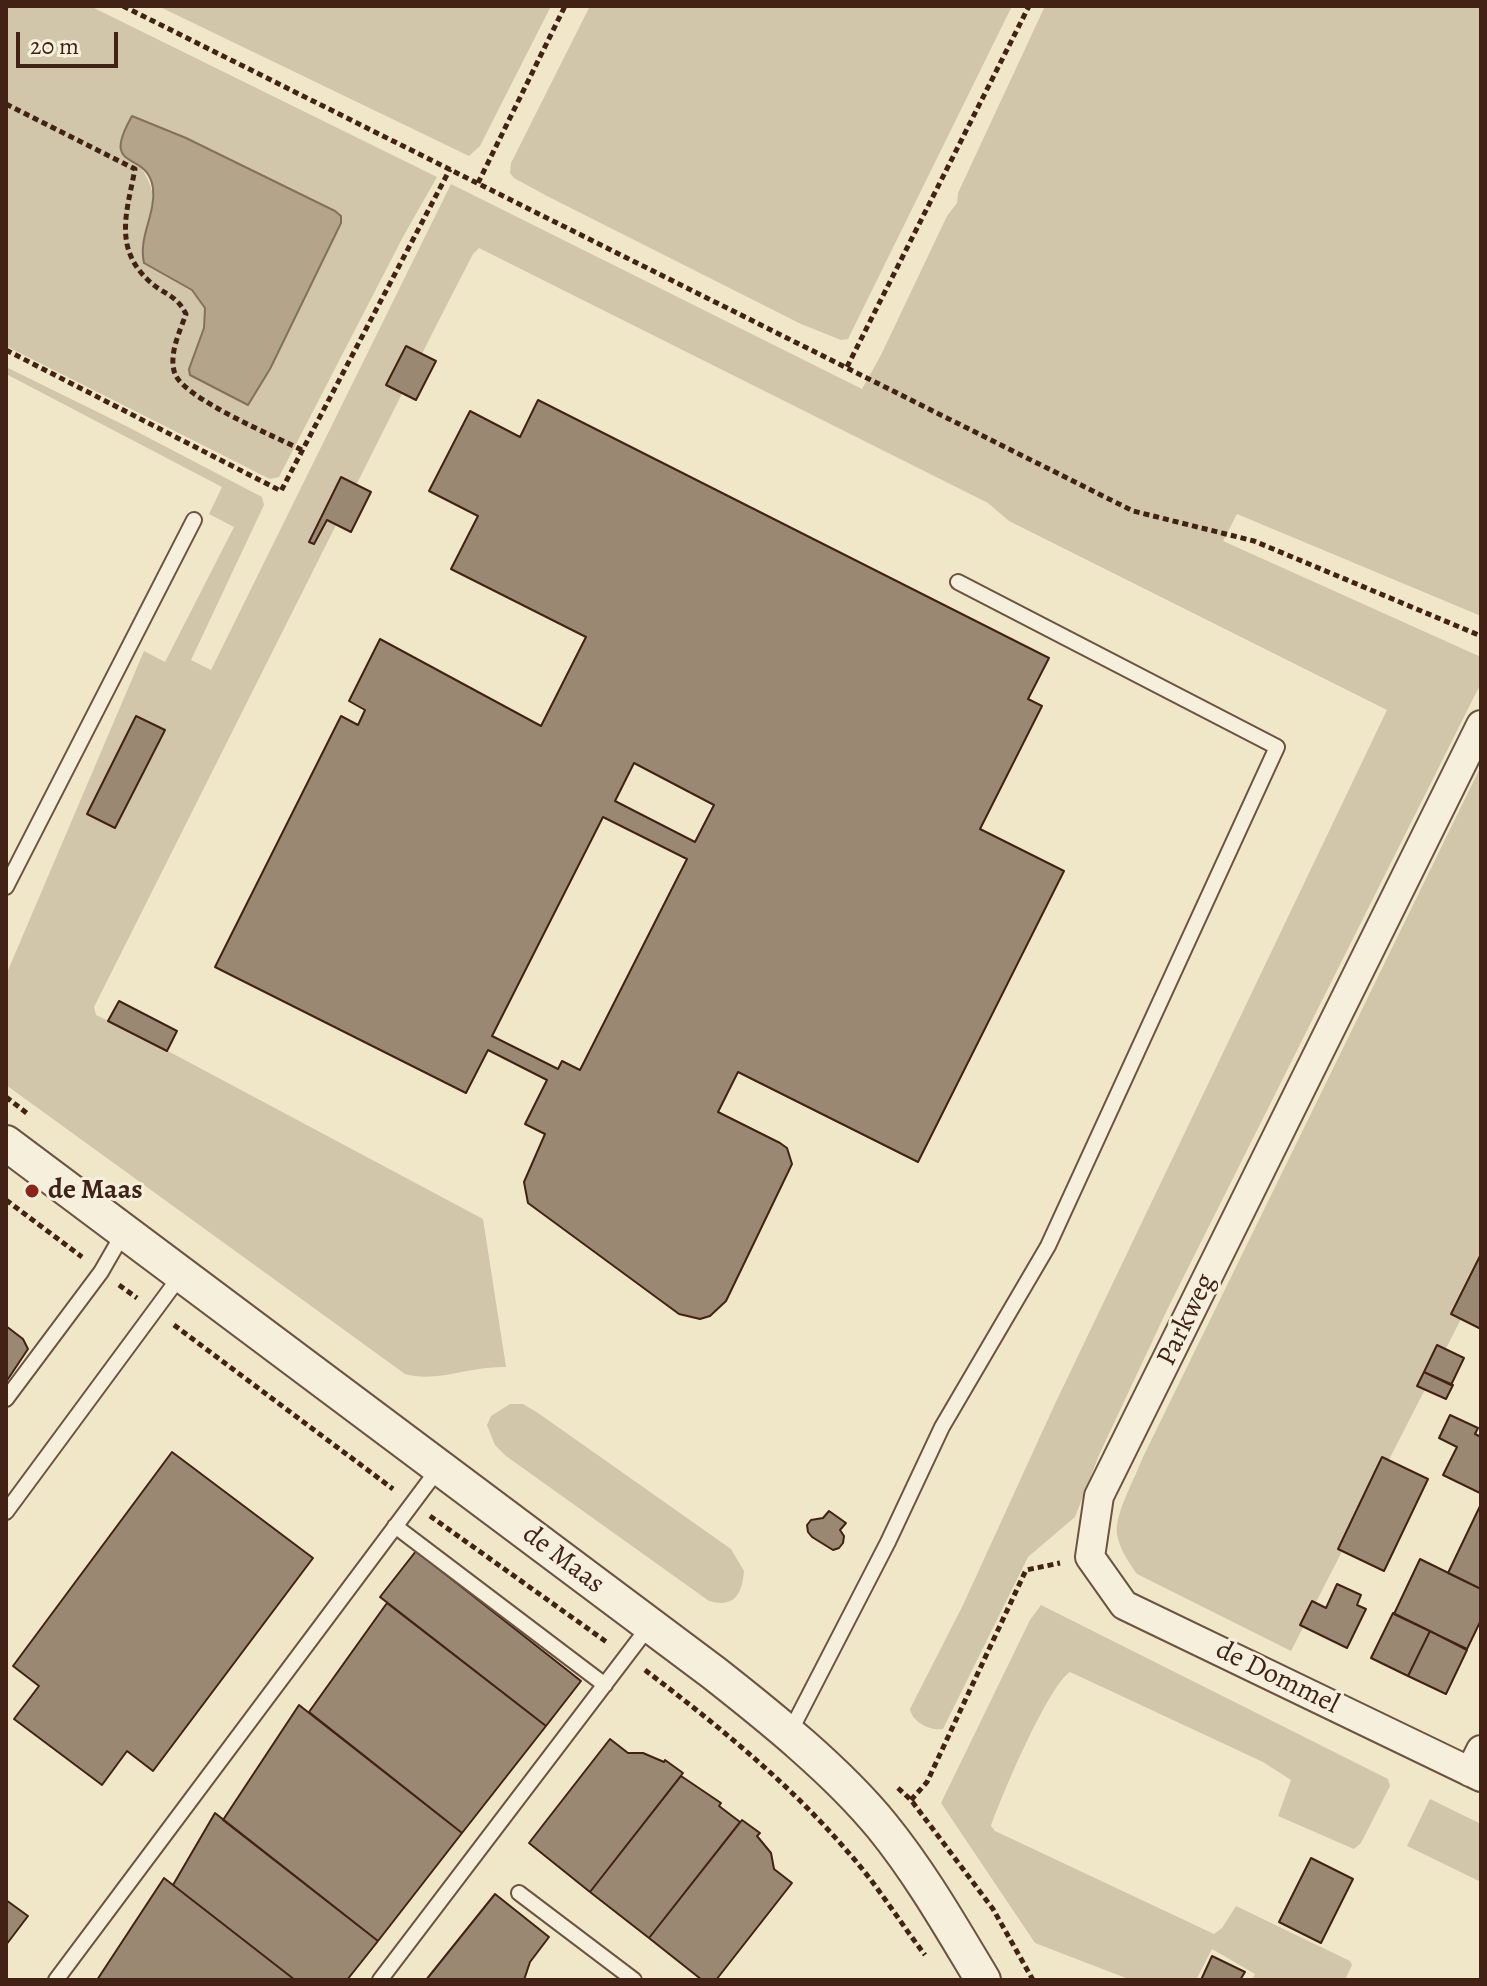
<!DOCTYPE html>
<html>
<head>
<meta charset="utf-8">
<style>
	body { margin:0 }
	#map { position:relative; width:1487px; height:1986px; overflow:hidden; background:#efe7c7; font-family:Alegreya,serif }
	canvas { display:block }
	.frame { position:absolute; inset:0; border:8px solid #412215; pointer-events:none }
	.scale { position:absolute; left:16px; top:32px; width:102px; height:36px; box-sizing:border-box; border:4px solid #412215; border-top:0; padding-left:10px; font-size:24px; line-height:28px; white-space:nowrap; color:#412215; -webkit-text-stroke:6px #f5efdb; paint-order:stroke }
</style>
</head>
<body>
<div id="map">
<canvas width="1487" height="1986"></canvas>
<div class="frame"></div>
<div class="scale">20 m</div>
</div>
<script>
const ctx = document.querySelector('canvas').getContext('2d');
ctx.lineJoin = 'round';
function fillPath(path, color) {
  ctx.fillStyle = color;
  ctx.fill(path, 'evenodd');
}
function trace(path, color, width, dash) {
  ctx.strokeStyle = color;
  ctx.lineWidth = width;
  ctx.lineCap = dash ? 'butt' : 'round';
  ctx.setLineDash(dash || []);
  ctx.stroke(path);
}
function write(font, color, halo, rows, align = 'center') {
  ctx.font = font + ' Alegreya,serif';
  ctx.lineWidth = 6;
  ctx.setLineDash([]);
  ctx.textBaseline = 'middle';
  ctx.strokeStyle = halo;
  ctx.fillStyle = color;
  for (const [text, x, y, turn = 0] of rows) {
    ctx.save();
    ctx.translate(x, y);
    ctx.rotate((+turn || 0) * Math.PI / 180);
    ctx.textAlign = isNaN(turn) ? turn : align;
    if (halo) ctx.strokeText(text, 0, 0);
    ctx.fillText(text, 0, 0);
    ctx.restore();
  }
}
const green = new Path2D(`
	M 6,6 L 90,6 L 437,177 L 404,235 L 279,477 L 270,479 L 6,346 ZM 186,138 L 335,211 L 341,216 L 248,405 L 190,375 L 189,369 L 204,328 L 205,308 L 192,290 L 144,263 C 136,223 170,210 141,168 Z
	M 158,6 L 551,6 L 480,146 L 469,156 Z
	M 590,6 L 1012,6 L 848,339 L 841,340 L 801,324 L 547,196 L 514,178 L 510,173 L 511,163 Z
	M 1045,6 L 1481,6 L 1481,616 L 1237,514 L 1223,541 L 1481,657 L 1481,683 L 1167,1310 L 1099,1455 L 1075,1517 L 1028,1557 L 943,1729 C 930,1731 912,1722 910,1709 L 963,1605 L 1054,1406 L 1387,710 L 1009,521 L 988,503 L 479,248 L 473,254 L 439,320 L 94,1007 L 96,1015 L 136,1034 L 483,1219 L 506,1367 C 469,1366 438,1383 405,1374 L 6,1085 L 6,975 L 144,651 L 165,662 L 234,527 L 209,514 L 222,487 L 6,374 L 6,367 L 128,427 L 262,497 L 264,505 L 191,660 L 211,670 L 451,184 L 862,389 L 881,355 L 947,216 L 957,203 L 958,193 Z
	M 1481,766 L 1481,1280 L 1291,1651 L 1137,1574 C 1129,1563 1119,1548 1117,1534 C 1114,1515 1136,1476 1143,1457 Z
	M 510,1404 L 523,1404 L 538,1413 L 731,1549 L 744,1571 C 742,1595 734,1608 709,1601 L 506,1456 L 495,1445 L 487,1425 L 491,1416 Z
	M 1041,1605 L 1388,1779 L 1390,1786 L 1361,1843 L 1354,1849 L 1278,1816 L 1291,1780 L 1263,1762 L 1070,1672 C 1048,1686 1001,1797 991,1826 L 995,1831 L 1214,1934 L 1222,1928 L 1236,1906 L 1350,1961 L 1352,1965 L 1345,1980 L 1252,1980 L 1255,1974 L 1212,1949 L 1196,1980 L 1131,1980 L 1035,1943 L 941,1803 L 1030,1620 Z
	M 1430,1799 L 1481,1824 L 1481,1882 L 1407,1846 Z`);
const water = new Path2D(`
	M 132,116 L 186,138 L 335,211 L 341,216 L 341,223 L 270,369 L 248,405 L 190,375 L 189,369 L 204,328 L 205,308 L 192,290 L 144,263 C 138,236 156,215 153,188 C 147,148 99,174 132,116 Z`);
const building = new Path2D(`
	M 406,346 L 436,361 L 416,400 L 386,385 Z
	M 538,400 L 1049,658 L 1028,699 L 1042,706 L 980,829 L 1064,871 L 918,1162 L 738,1072 L 718,1112 L 780,1143 L 787,1148 L 792,1164 L 726,1301 L 710,1316 L 700,1319 L 679,1314 L 528,1203 L 524,1182 L 545,1134 L 525,1124 L 547,1080 L 488,1050 L 466,1093 L 215,967 L 341,716 L 358,725 L 365,710 L 349,701 L 380,639 L 541,726 L 586,637 L 451,569 L 478,516 L 429,491 L 470,411 L 520,437 ZM 634,763 L 714,805 L 695,842 L 615,801 ZM 603,817 L 687,859 L 580,1070 L 562,1061 L 558,1069 L 492,1036 Z
	M 341,477 L 371,492 L 351,532 L 327,520 L 314,544 L 309,542 Z
	M 136,716 L 165,730 L 115,828 L 87,814 Z
	M 119,1001 L 177,1031 L 167,1051 L 108,1021 Z
	M 1481,1254 L 1481,1329 L 1451,1314 Z
	M 6,1326 L 23,1339 L 28,1349 L 6,1382 Z
	M 1437,1345 L 1464,1358 L 1451,1385 L 1424,1372 Z
	M 1424,1372 L 1453,1385 L 1446,1399 L 1417,1386 Z
	M 1450,1415 L 1478,1428 L 1475,1434 L 1481,1437 L 1480,1493 L 1443,1475 L 1457,1447 L 1439,1438 Z
	M 172,1452 L 313,1558 L 153,1771 L 127,1751 L 102,1785 L 14,1719 L 39,1686 L 13,1666 Z
	M 1382,1457 L 1428,1479 L 1384,1571 L 1338,1549 Z
	M 1481,1504 L 1481,1589 L 1448,1573 Z
	M 829,1511 L 846,1523 L 840,1530 L 844,1536 L 843,1543 L 839,1548 L 833,1550 L 812,1537 L 808,1532 L 807,1525 L 811,1520 L 823,1518 Z
	M 416,1551 L 581,1681 L 546,1726 L 380,1597 Z
	M 1420,1559 L 1481,1589 L 1481,1620 L 1467,1649 L 1394,1614 Z
	M 1337,1584 L 1361,1595 L 1357,1605 L 1366,1609 L 1347,1648 L 1300,1625 L 1312,1601 L 1326,1608 Z
	M 387,1603 L 546,1726 L 462,1833 L 309,1712 Z
	M 1393,1613 L 1430,1631 L 1408,1676 L 1371,1658 Z
	M 1430,1631 L 1467,1650 L 1446,1694 L 1408,1676 Z
	M 299,1705 L 462,1833 L 378,1941 L 223,1820 Z
	M 610,1739 L 628,1753 L 643,1753 L 664,1762 L 665,1760 L 683,1773 L 590,1892 L 529,1843 Z
	M 681,1776 L 721,1803 L 719,1806 L 740,1822 L 649,1938 L 590,1892 Z
	M 215,1813 L 378,1941 L 347,1980 L 295,1980 L 173,1885 Z
	M 742,1820 L 760,1833 L 757,1836 L 771,1853 L 774,1869 L 792,1883 L 716,1980 L 702,1980 L 649,1938 Z
	M 1311,1858 L 1353,1879 L 1321,1943 L 1279,1922 Z
	M 164,1878 L 173,1885 L 295,1980 L 97,1980 Z
	M 495,1894 L 549,1937 L 530,1962 L 524,1980 L 426,1980 Z
	M 6,1900 L 28,1916 L 6,1945 Z
	M 1212,1956 L 1245,1972 L 1240,1980 L 1201,1980 Z`);
const path = new Path2D(`
	M 123,6 L 1133,511 L 1254,541 L 1481,636
	M 6,104 L 135,169 C 127,211 113,248 149,281 C 164,295 176,294 186,314 C 180,331 168,355 175,374 C 185,399 276,437 302,450
	M 478,183 L 565,6
	M 6,350 L 281,491 L 450,169
	M 847,367 L 1029,6
	M 6,1097 L 28,1114
	M 6,1200 L 82,1257
	M 119,1285 L 137,1298
	M 174,1325 L 393,1489
	M 430,1516 L 608,1643
	M 645,1670 C 717,1725 788,1782 847,1851 C 876,1883 899,1921 925,1955
	M 898,1788 L 911,1800 L 993,1909 L 1033,1980
	M 911,1800 L 927,1782 L 1026,1570 L 1060,1563`);
const service = new Path2D(`
	M 6,887 L 194,520
	M 6,1399 L 101,1272 L 124,1232
	M 6,1512 L 181,1275
	M 395,1526 L 605,1685
	M 789,1734 L 888,1542 L 942,1427 L 1048,1246 L 1277,747 L 958,582
	M 519,1893 L 634,1980
	M 56,1980 L 439,1468
	M 380,1980 L 650,1625`);
const minor = new Path2D(`
	M 1481,725 L 1099,1496 L 1090,1557 L 1124,1605 L 1481,1777
	M 1470,1772 L 1481,1750`);
const tertiary = new Path2D(`
	M 6,1143 L 714,1673 C 770,1717 837,1771 882,1826 C 921,1874 951,1927 983,1980`);
const markers = [
	[32,1191,8,"#8f2418"]
];
const poiNames = [
	["de Maas",48,1191]
];
const streetNames = [
	["Parkweg",1187,1320,-64],
	["de Maas",563,1560,37],
	["de Dommel",1277,1678,26]
];
fillPath(green, '#d1c6a9');
fillPath(water, '#b4a48a');
trace(water, '#86705b', 2);
fillPath(building, '#9b8872');
trace(building, '#412215', 2);
trace(service, '#6c5342', 18);
trace(minor, '#6c5342', 32);
trace(tertiary, '#6c5342', 38);
trace(path, '#412215', 5, [6, 4]);
trace(service, '#f5efdb', 14);
trace(minor, '#f5efdb', 28);
trace(tertiary, '#f5efdb', 34);
for (const [x, y, r, color] of markers) {
  const dot = new Path2D();
  dot.arc(x, y, r, 0, 2 * Math.PI);
  ctx.fillStyle = color;
  ctx.fill(dot);
  trace(dot, '#f5efdb', 3);
}
write('bold 28px', '#412215', '#f5efdb', poiNames, 'left');
write('28px', '#412215', '#f5efdb', streetNames);
</script>
</body>
</html>
